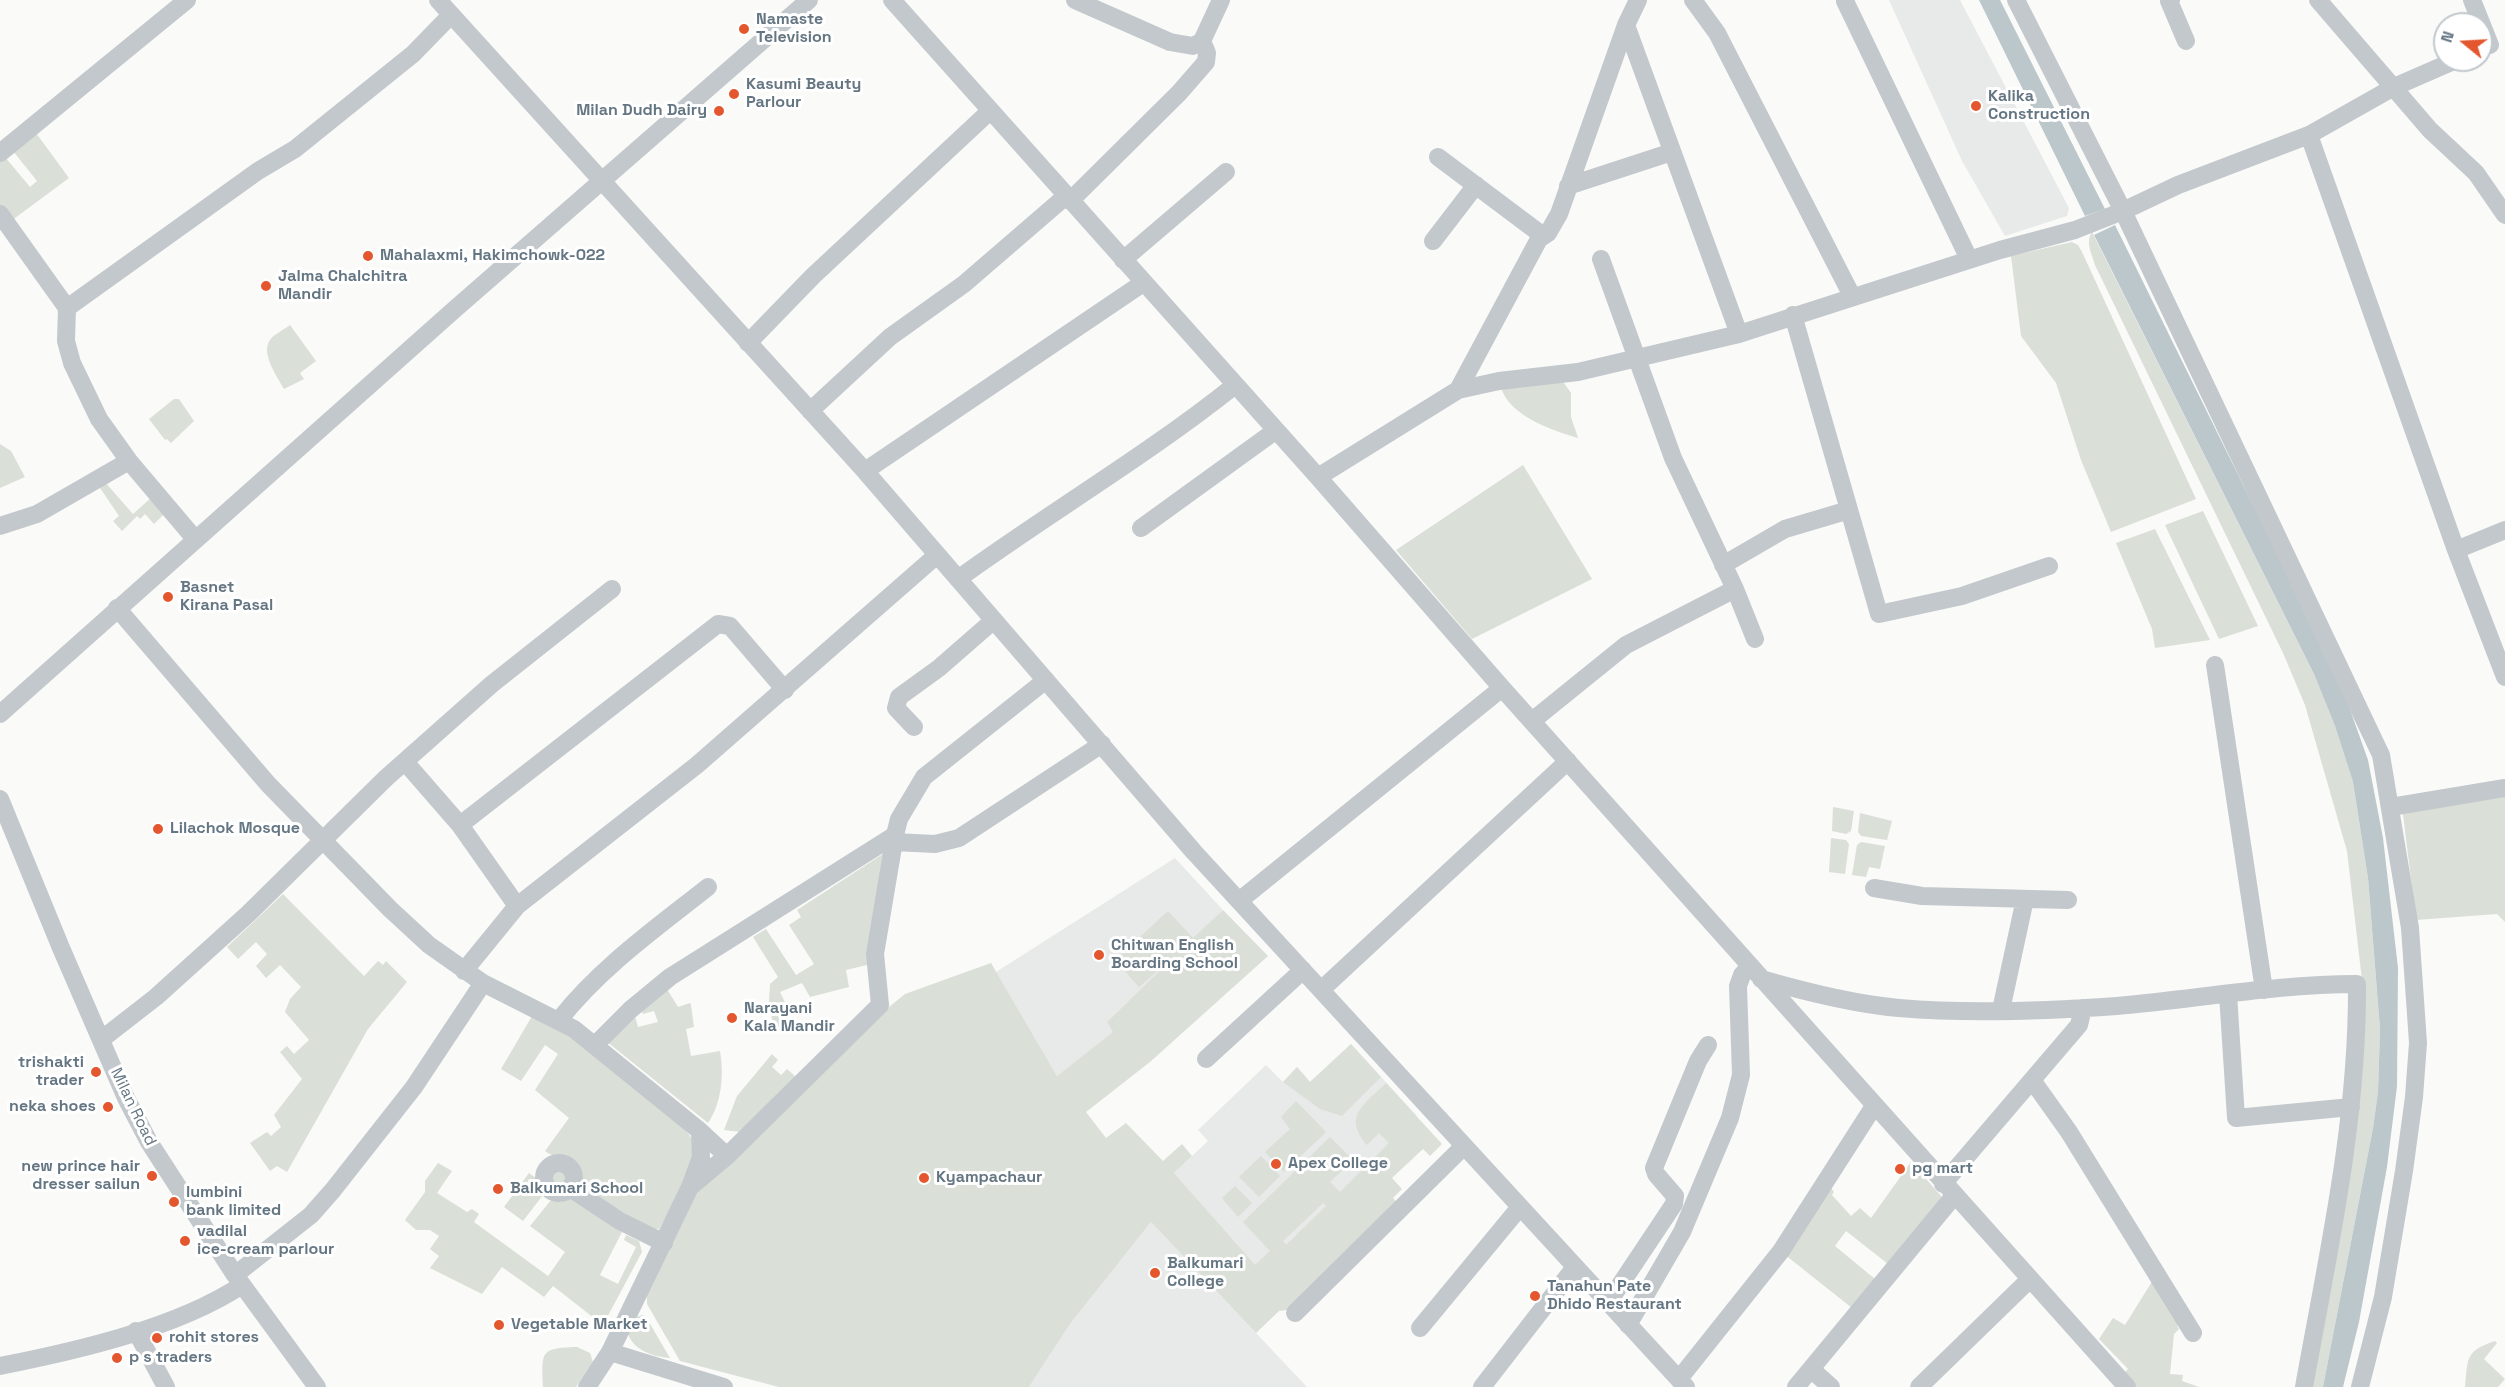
<!DOCTYPE html>
<html>
<head>
<meta charset="utf-8">
<style>
	body { margin:0 }
	#map { position:relative; width:2505px; height:1387px; overflow:hidden; background:#fafaf8; font-family:"Space Grotesk",sans-serif }
	canvas { display:block }
	.north { position:absolute; left:2433px; top:12px; width:60px; height:60px; box-sizing:border-box; background:#fff; border:2px solid #c1c8cd; border-radius:50%; rotate:288deg; font-size:16px; font-weight:700; line-height:24px; text-align:center; color:#657683 }
	.north::after { content:''; display:block; margin:auto; width:21px; height:27px; background:#e4572e; clip-path:polygon(50% 0,100% 100%,50% 72%,0 100%) }
</style>
</head>
<body>
<div id="map">
<canvas width="2505" height="1387"></canvas>
<div class="north">N</div>
</div>
<script>
const ctx = document.querySelector('canvas').getContext('2d');
ctx.lineJoin = 'round';
function fillPath(path, color) {
  ctx.fillStyle = color;
  ctx.fill(path, 'evenodd');
}
function trace(path, color, width, dash) {
  ctx.strokeStyle = color;
  ctx.lineWidth = width;
  ctx.lineCap = dash ? 'butt' : 'round';
  ctx.setLineDash(dash || []);
  ctx.stroke(path);
}
function write(font, color, halo, rows, align = 'center') {
  ctx.font = font + ' "Space Grotesk",sans-serif';
  ctx.lineWidth = 6;
  ctx.setLineDash([]);
  ctx.textBaseline = 'middle';
  ctx.strokeStyle = halo;
  ctx.fillStyle = color;
  for (const [text, x, y, turn = 0] of rows) {
    ctx.save();
    ctx.translate(x, y);
    ctx.rotate((+turn || 0) * Math.PI / 180);
    ctx.textAlign = isNaN(turn) ? turn : align;
    if (halo) ctx.strokeText(text, 0, 0);
    ctx.fillText(text, 0, 0);
    ctx.restore();
  }
}
const built = new Path2D(`
	M 1889,0 L 1960,0 L 2069,208 L 2067,216 L 2005,236 L 1962,161 Z
	M 1175,858 L 1223,910 L 1107,1022 L 1114,1032 L 1057,1076 L 996,972 Z
	M 1351,1044 L 1417,1116 L 1260,1272 L 1174,1173 L 1208,1141 L 1198,1130 L 1266,1065 L 1283,1082 L 1297,1067 L 1310,1082 Z
	M 1151,1222 L 1307,1387 L 1029,1387 L 1070,1324 Z`);
const green = new Path2D(`
	M 36,133 L 69,178 L 11,221 L 0,207 L 0,162 L 5,157 L 30,187 L 37,181 L 13,151 Z
	M 2092,232 L 2314,674 L 2335,726 L 2353,782 L 2368,878 L 2380,1029 L 2378,1092 L 2373,1128 L 2323,1387 L 2309,1387 L 2363,989 L 2347,851 L 2305,705 L 2283,653 L 2095,265 C 2092,254 2085,242 2092,232 Z
	M 2072,242 L 2078,245 L 2082,252 L 2196,499 L 2111,532 L 2081,460 L 2056,383 L 2021,336 L 2011,256 Z
	M 290,325 L 316,361 L 300,373 L 304,379 L 284,389 C 278,378 260,353 270,340 C 274,334 284,330 290,325 Z
	M 1559,382 L 1564,383 L 1571,393 L 1571,417 L 1578,438 C 1552,430 1511,417 1501,388 Z
	M 174,399 L 179,399 L 194,421 L 171,443 L 167,439 L 165,440 L 149,419 Z
	M 0,444 L 11,451 L 25,477 L 0,488 Z
	M 1523,465 L 1592,579 L 1472,639 L 1396,550 Z
	M 104,481 L 133,514 L 153,496 L 166,512 L 154,524 L 145,514 L 140,519 L 137,516 L 122,531 L 113,521 L 119,516 L 98,485 Z
	M 2203,511 L 2258,626 L 2219,639 L 2165,525 Z
	M 2155,529 L 2210,640 L 2155,648 L 2152,629 L 2116,543 Z
	M 2505,795 L 2505,922 L 2497,914 L 2416,920 L 2403,814 Z
	M 1833,807 L 1854,811 L 1851,831 L 1846,834 L 1832,831 Z
	M 1860,813 L 1892,821 L 1887,840 L 1861,836 L 1858,832 Z
	M 1831,838 L 1846,840 L 1849,844 L 1845,874 L 1829,872 Z
	M 1861,842 L 1885,846 L 1880,869 L 1869,867 L 1866,877 L 1852,875 L 1857,845 Z
	M 889,850 L 867,965 L 846,970 L 849,987 L 810,997 L 802,983 L 780,992 L 791,1015 L 779,1031 L 774,1032 L 769,1001 L 770,984 L 778,977 L 753,937 L 766,929 L 796,975 L 814,964 L 789,925 L 801,917 L 797,910 Z
	M 283,894 L 364,976 L 378,961 L 383,965 L 386,961 L 407,982 L 368,1029 L 287,1172 L 277,1166 L 270,1171 L 250,1143 L 267,1132 L 271,1136 L 281,1127 L 274,1115 L 302,1079 L 280,1052 L 287,1046 L 294,1054 L 309,1040 L 285,1012 L 290,999 L 301,987 L 280,965 L 266,978 L 256,966 L 267,954 L 256,942 L 238,959 L 227,947 Z
	M 1223,910 L 1268,956 L 1150,1062 L 1086,1112 L 1106,1138 L 1126,1123 L 1163,1161 L 1182,1144 L 1192,1156 L 1174,1173 L 1255,1265 L 1270,1251 L 1243,1222 L 1330,1137 L 1353,1160 L 1330,1182 L 1340,1192 L 1389,1143 L 1379,1133 L 1367,1145 C 1342,1116 1365,1104 1386,1083 L 1442,1144 L 1430,1156 L 1423,1149 L 1392,1178 L 1402,1189 L 1393,1198 L 1399,1205 L 1294,1309 L 1279,1311 L 1256,1333 L 1151,1222 L 1070,1324 L 1029,1387 L 779,1387 L 680,1361 L 647,1304 L 647,1294 L 696,1191 L 873,1020 L 905,994 L 991,963 L 1057,1076 L 1113,1032 L 1107,1022 L 1177,954 L 1139,987 L 1115,960 L 1168,911 L 1193,938 ZM 1323,1203 L 1326,1206 L 1286,1245 L 1283,1241 Z
	M 667,989 L 678,1007 L 690,1003 L 691,1005 L 694,1027 L 686,1029 L 691,1056 L 720,1051 C 724,1074 722,1103 708,1123 L 606,1041 L 635,1016 L 638,1027 L 658,1022 L 654,1011 L 643,1014 L 641,1010 Z
	M 532,1016 L 559,1027 L 684,1129 C 690,1135 695,1141 695,1150 C 695,1167 668,1213 659,1229 L 651,1230 L 580,1185 C 585,1158 560,1162 545,1151 L 569,1118 L 535,1090 L 558,1054 L 545,1045 L 521,1081 L 501,1069 Z
	M 1351,1044 L 1381,1077 L 1342,1116 L 1320,1109 L 1283,1082 L 1297,1067 L 1310,1082 Z
	M 772,1054 L 778,1060 L 772,1067 L 781,1075 L 787,1069 L 796,1077 L 741,1132 L 724,1130 L 737,1096 Z
	M 1296,1101 L 1326,1132 L 1284,1172 L 1265,1152 L 1290,1129 L 1281,1117 Z
	M 1261,1156 L 1280,1176 L 1259,1197 L 1239,1177 Z
	M 1911,1162 L 1942,1197 L 1888,1264 L 1846,1231 L 1835,1246 L 1875,1279 L 1852,1308 L 1784,1254 L 1831,1188 L 1834,1192 L 1832,1195 L 1851,1216 L 1860,1208 L 1871,1218 Z
	M 438,1163 L 452,1171 L 437,1193 L 467,1212 L 472,1209 L 479,1214 L 474,1222 L 548,1276 L 565,1252 L 530,1226 L 551,1200 L 561,1202 L 571,1198 L 622,1232 L 600,1275 L 618,1284 L 636,1247 L 624,1240 L 626,1235 L 639,1241 L 642,1252 L 603,1325 L 553,1286 L 544,1297 L 502,1267 L 482,1294 L 430,1268 L 439,1256 L 430,1249 L 439,1236 L 430,1230 L 416,1230 L 405,1220 L 425,1192 L 425,1181 Z
	M550 1177a9 9 0 1 1 18 0a9 9 0 1 1-18 0Z
	M 529,1173 L 537,1179 L 543,1195 L 523,1221 L 504,1207 Z
	M 1235,1186 L 1252,1203 L 1238,1217 L 1222,1198 Z
	M 2153,1280 L 2181,1323 L 2177,1326 L 2179,1329 L 2174,1334 L 2170,1374 L 2183,1375 L 2182,1381 L 2199,1387 L 2133,1387 L 2123,1374 L 2128,1369 L 2099,1339 L 2113,1318 L 2125,1325 Z
	M 642,1315 L 646,1317 L 670,1358 C 655,1357 634,1351 628,1334 L 637,1317 Z
	M 2495,1341 L 2497,1343 L 2484,1359 L 2505,1379 L 2498,1387 L 2465,1387 C 2468,1358 2465,1351 2495,1341 Z
	M 577,1347 L 590,1353 L 593,1362 L 576,1387 L 543,1387 C 542,1352 539,1348 577,1347 Z`);
const water = new Path2D(`
	M 1979,0 L 2000,0 L 2105,209 L 2085,216 Z
	M 2115,225 L 2315,631 L 2348,704 L 2368,760 L 2383,838 L 2398,968 L 2397,1086 L 2387,1167 L 2359,1322 L 2343,1387 L 2323,1387 L 2373,1128 L 2378,1092 L 2380,1029 L 2368,878 L 2353,782 L 2335,726 L 2314,674 L 2094,235 Z`);
const minor = new Path2D(`
	M 438,0 L 865,471 L 1194,852 L 1686,1387
	M 892,0 L 1318,477 L 1502,688 L 2127,1387
	M 1075,0 L 1170,42 L 1193,46 L 1202,41 L 1221,0
	M 1693,0 L 1717,33 L 1852,296
	M 2016,0 L 2123,211 L 2381,755 L 2410,928 L 2418,1043 L 2414,1097 L 2404,1171 L 2383,1297 L 2360,1387
	M 2171,0 L 2169,1 L 2186,41
	M 2318,0 L 2430,130 L 2476,173 L 2505,215
	M 2472,0 L 2490,45
	M 1845,1 L 1969,259
	M 1626,25 L 1739,334
	M 2309,135 L 2456,550 L 2505,677
	M 0,153 L 187,0
	M 1438,157 L 1542,235
	M 1568,186 L 1672,152
	M 1070,201 L 1179,93 L 1206,62 L 1207,53 L 1202,41
	M 0,214 L 67,308 L 66,341 L 72,363 L 99,419 L 129,461 L 195,539
	M 1433,241 L 1476,185
	M 1123,260 L 1226,172
	M 67,308 L 258,171 L 295,149 L 413,54 L 451,15
	M 1793,315 L 1879,614 L 1962,596 L 2049,566
	M 748,343 L 813,276 L 990,111
	M 1458,390 L 1539,239 L 1548,233 L 1559,214 L 1626,25 L 1638,0
	M 810,411 L 890,337 L 964,284 L 1066,196
	M 865,471 L 1143,283
	M 1318,477 L 1458,390 L 1499,381 L 1578,372 L 1739,334 L 2000,250 L 2075,230 L 2123,211 L 2178,185 L 2309,135 L 2394,87 L 2456,60
	M 0,526 L 37,514 L 129,461
	M 1141,528 L 1275,431
	M 2456,550 L 2505,530
	M 1723,565 L 1785,529 L 1849,510
	M 958,579 C 1049,513 1146,456 1234,386
	M 1735,589 L 1755,639
	M 117,608 L 268,784 L 390,909 L 429,945 L 483,983 L 574,1029 L 700,1131 L 727,1156
	M 2215,665 L 2264,990
	M 0,714 L 455,309 L 809,0
	M 1532,721 L 1626,645 L 1735,589 L 1673,458 L 1601,259
	M 914,727 L 896,708 L 899,697 L 939,668 L 994,620
	M 406,763 L 460,825
	M 0,799 L 61,948 L 126,1098 L 149,1142 L 235,1275 L 317,1387
	M 2391,807 L 2505,788
	M 894,842 L 935,844 L 959,838 L 1102,744
	M 1874,888 L 1922,896 L 2068,900
	M 1239,901 L 1502,688
	M 517,906 L 460,825 L 718,624 L 730,626 L 785,690
	M 464,971 L 517,906 L 697,765 L 937,555
	M 1761,979 C 1806,992 1853,1004 1899,1008 C 1969,1014 2047,1011 2117,1006 C 2197,999 2277,984 2357,984 C 2358,1121 2328,1253 2304,1387
	M 1321,990 L 1568,761
	M 2228,994 L 2236,1118 L 2351,1107
	M 2001,1010 L 2025,899
	M 559,1020 C 601,967 655,929 708,887
	M 102,1039 L 156,997 L 248,914 L 386,778 L 492,684 L 612,589
	M 595,1045 L 630,1010 L 670,977 L 895,835 L 899,819 L 924,777 L 1046,680
	M 1206,1059 L 1303,970
	M 2032,1080 L 2069,1132 L 2193,1333
	M544 1178a15 15 0 1 1 30 0a15 15 0 1 1-30 0Z
	M 1943,1184 L 2079,1025 L 2083,1008
	M 690,1187 L 727,1156 L 880,1005 L 875,954 L 895,835
	M 570,1188 L 620,1221 L 664,1243
	M 235,1275 L 311,1215 L 333,1190 L 414,1087 L 483,983
	M 1608,1303 L 1674,1204 L 1675,1196 L 1656,1174 L 1654,1168 L 1698,1061 L 1708,1045
	M 1295,1313 L 1464,1146
	M 1628,1325 L 1682,1232 L 1730,1118 L 1741,1075 L 1738,986 L 1742,975 L 1750,966
	M 1420,1328 L 1520,1207
	M 136,1331 L 166,1387
	M 610,1352 L 724,1387
	M 0,1366 C 76,1351 177,1328 242,1285
	M 1811,1369 L 1831,1387
	M 1679,1379 L 1781,1251 L 1874,1106
	M 587,1387 L 610,1352 L 690,1187 L 701,1157 L 700,1131
	M 1482,1387 L 1575,1267
	M 1796,1387 L 1954,1196
	M 1919,1387 L 2030,1279`);
const markers = [
	[744,29,6,"#e4572e"],
	[734,94,6,"#e4572e"],
	[1976,106,6,"#e4572e"],
	[719,111,6,"#e4572e"],
	[368,256,6,"#e4572e"],
	[266,286,6,"#e4572e"],
	[168,597,6,"#e4572e"],
	[158,829,6,"#e4572e"],
	[1099,955,6,"#e4572e"],
	[732,1018,6,"#e4572e"],
	[96,1072,6,"#e4572e"],
	[108,1107,6,"#e4572e"],
	[1276,1164,6,"#e4572e"],
	[1900,1169,6,"#e4572e"],
	[152,1176,6,"#e4572e"],
	[924,1178,6,"#e4572e"],
	[498,1189,6,"#e4572e"],
	[174,1202,6,"#e4572e"],
	[185,1241,6,"#e4572e"],
	[1155,1273,6,"#e4572e"],
	[1535,1296,6,"#e4572e"],
	[499,1325,6,"#e4572e"],
	[157,1338,6,"#e4572e"],
	[117,1358,6,"#e4572e"]
];
const poiNames = [
	["Namaste",756,20],
	["Television",756,38],
	["Kasumi Beauty",746,85],
	["Parlour",746,103],
	["Kalika",1988,97],
	["Construction",1988,115],
	["Milan Dudh Dairy",707,111,"right"],
	["Mahalaxmi, Hakimchowk-022",380,256],
	["Jalma Chalchitra",278,277],
	["Mandir",278,295],
	["Basnet",180,588],
	["Kirana Pasal",180,606],
	["Lilachok Mosque",170,829],
	["Chitwan English",1111,946],
	["Boarding School",1111,964],
	["Narayani",744,1009],
	["Kala Mandir",744,1027],
	["trishakti",84,1063,"right"],
	["trader",84,1081,"right"],
	["neka shoes",96,1107,"right"],
	["Apex College",1288,1164],
	["new prince hair",140,1167,"right"],
	["dresser sailun",140,1185,"right"],
	["pg mart",1912,1169],
	["Kyampachaur",936,1178],
	["Balkumari School",510,1189],
	["lumbini",186,1193],
	["bank limited",186,1211],
	["vadilal",197,1232],
	["ice-cream parlour",197,1250],
	["Balkumari",1167,1264],
	["College",1167,1282],
	["Tanahun Pate",1547,1287],
	["Dhido Restaurant",1547,1305],
	["Vegetable Market",511,1325],
	["rohit stores",169,1338],
	["p s traders",129,1358]
];
const streetNames = [
	["Milan Road",133,1107,64]
];
fillPath(built, '#e8e9e9');
fillPath(green, '#dadfd7');
fillPath(water, '#bbc7cb');
trace(minor, '#c3c8cc', 18);
for (const [x, y, r, color] of markers) {
  const dot = new Path2D();
  dot.arc(x, y, r, 0, 2 * Math.PI);
  ctx.fillStyle = color;
  ctx.fill(dot);
  trace(dot, '#fff', 2);
}
write('bold 16px', '#657683', '#fff', poiNames, 'left');
write('16px', '#657683', '#fff', streetNames);
</script>
</body>
</html>
